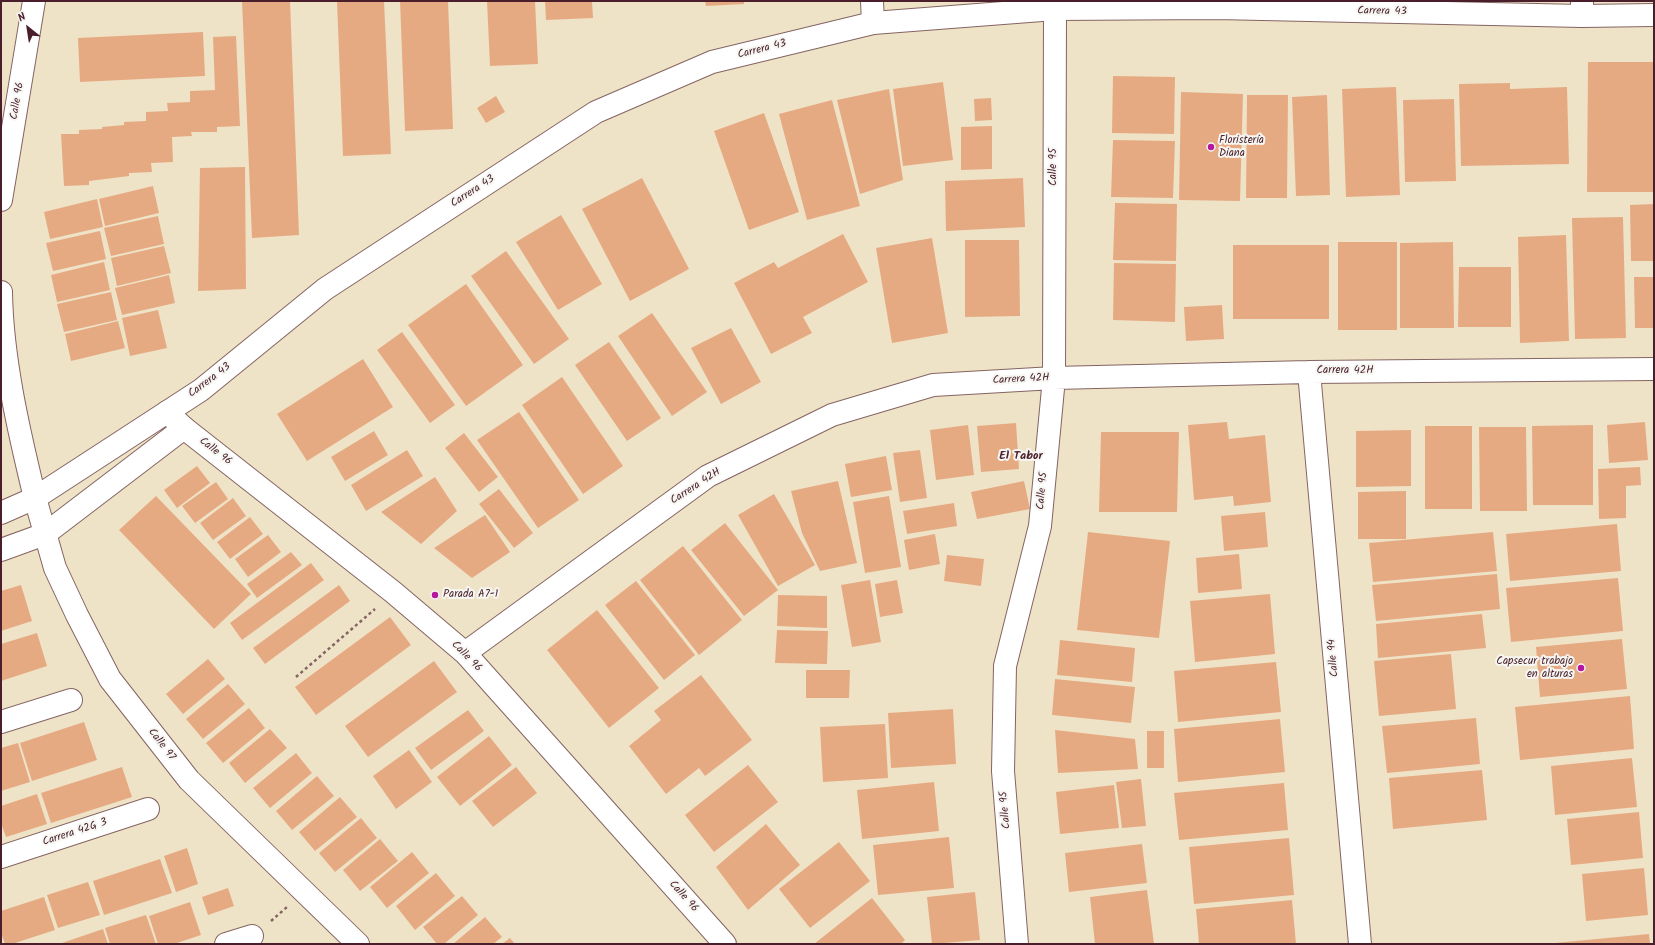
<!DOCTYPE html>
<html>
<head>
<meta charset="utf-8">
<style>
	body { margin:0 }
	#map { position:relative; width:1655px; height:945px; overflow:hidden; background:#efe3c7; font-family:Kalam,sans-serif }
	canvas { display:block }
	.frame { position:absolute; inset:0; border:2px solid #4a1f2b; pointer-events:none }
	.north { position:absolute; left:8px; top:8px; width:40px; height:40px; -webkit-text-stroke:3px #f6f6f2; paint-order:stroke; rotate:330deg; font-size:11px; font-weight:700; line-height:16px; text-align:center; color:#4a1f2b }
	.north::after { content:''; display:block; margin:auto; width:14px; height:18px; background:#4a1f2b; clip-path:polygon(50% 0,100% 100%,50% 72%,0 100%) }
</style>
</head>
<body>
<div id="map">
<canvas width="1655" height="945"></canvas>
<div class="frame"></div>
<div class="north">N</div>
</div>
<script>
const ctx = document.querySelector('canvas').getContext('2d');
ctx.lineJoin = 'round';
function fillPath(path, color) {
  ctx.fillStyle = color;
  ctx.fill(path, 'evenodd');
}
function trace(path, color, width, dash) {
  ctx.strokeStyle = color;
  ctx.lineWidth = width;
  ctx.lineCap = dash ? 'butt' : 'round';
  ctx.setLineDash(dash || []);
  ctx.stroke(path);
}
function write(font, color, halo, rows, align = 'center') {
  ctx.font = font + ' Kalam,sans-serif';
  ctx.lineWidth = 4;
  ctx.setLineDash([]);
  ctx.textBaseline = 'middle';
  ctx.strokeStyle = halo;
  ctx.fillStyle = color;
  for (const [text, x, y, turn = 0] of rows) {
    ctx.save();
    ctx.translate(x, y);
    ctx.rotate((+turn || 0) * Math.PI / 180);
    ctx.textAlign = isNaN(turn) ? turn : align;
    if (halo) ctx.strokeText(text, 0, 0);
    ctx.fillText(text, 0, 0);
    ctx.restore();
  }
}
const building = new Path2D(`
	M 242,1 L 290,1 L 299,235 L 252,238 Z
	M 337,1 L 384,1 L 391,154 L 343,156 Z
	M 400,1 L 448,1 L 453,129 L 405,131 Z
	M 487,1 L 535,1 L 538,64 L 490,66 Z
	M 545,1 L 592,1 L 593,18 L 546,20 Z
	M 705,1 L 744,1 L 744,4 L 706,6 Z
	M 203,32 L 205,76 L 80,82 L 78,38 Z
	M 236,36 L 240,126 L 217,127 L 217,132 L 191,132 L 192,136 L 172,137 L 173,162 L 151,163 L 152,172 L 129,173 L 129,176 L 89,181 L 89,185 L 64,186 L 61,134 L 79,134 L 79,130 L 102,129 L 102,127 L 124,125 L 124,122 L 146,121 L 146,112 L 168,111 L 167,103 L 190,102 L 190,91 L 215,90 L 213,37 Z
	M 1588,62 L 1654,62 L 1654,192 L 1587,192 Z
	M 1113,76 L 1175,77 L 1174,134 L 1112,133 Z
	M 943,82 L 953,160 L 903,166 L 893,89 Z
	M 1510,83 L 1510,89 L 1567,87 L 1569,164 L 1461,166 L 1459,84 Z
	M 1396,87 L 1400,195 L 1346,197 L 1342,89 Z
	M 889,89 L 903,180 L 860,194 L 837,100 Z
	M 1181,92 L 1243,94 L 1240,201 L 1179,200 Z
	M 1247,95 L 1288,95 L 1287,198 L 1246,198 Z
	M 1327,95 L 1330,195 L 1296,196 L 1292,97 Z
	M 496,96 L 505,112 L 486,123 L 477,108 Z
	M 991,98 L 992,120 L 975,121 L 974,99 Z
	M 1454,99 L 1456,181 L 1405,182 L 1403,100 Z
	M 832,100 L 860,206 L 807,220 L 779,114 Z
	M 764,113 L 799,212 L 749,230 L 714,131 Z
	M 992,126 L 992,169 L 961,170 L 961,127 Z
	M 1113,140 L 1175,141 L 1173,198 L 1111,197 Z
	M 245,167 L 246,289 L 198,291 L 200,168 Z
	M 642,178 L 689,269 L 630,301 L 582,209 Z
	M 1023,178 L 1025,227 L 946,231 L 945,181 Z
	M 153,186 L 159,213 L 105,226 L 99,199 Z
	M 97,199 L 103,227 L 50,239 L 44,212 Z
	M 1115,203 L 1177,204 L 1176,261 L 1113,260 Z
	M 1654,204 L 1654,261 L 1631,261 L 1630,205 Z
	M 561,215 L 602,284 L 558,310 L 516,242 Z
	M 158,216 L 164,244 L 111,256 L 104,228 Z
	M 1623,217 L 1626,338 L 1575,339 L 1572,218 Z
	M 100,231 L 106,259 L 53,271 L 46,243 Z
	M 843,234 L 868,282 L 803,317 L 812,333 L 771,354 L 734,283 L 774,262 L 778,268 Z
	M 1566,235 L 1569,341 L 1520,343 L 1518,237 Z
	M 932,238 L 948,333 L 892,343 L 876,248 Z
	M 965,240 L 1019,240 L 1020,316 L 965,317 Z
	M 1338,242 L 1397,242 L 1397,330 L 1338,330 Z
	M 1453,242 L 1454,328 L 1400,328 L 1400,243 Z
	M 1233,245 L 1329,245 L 1329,319 L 1233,319 Z
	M 164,246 L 171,273 L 117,286 L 111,258 Z
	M 506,251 L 569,339 L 534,364 L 471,276 Z
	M 104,262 L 110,290 L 57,302 L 51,275 Z
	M 1114,263 L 1176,264 L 1175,322 L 1113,320 Z
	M 1459,267 L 1511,267 L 1511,327 L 1458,327 Z
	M 169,275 L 175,303 L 122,315 L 115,288 Z
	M 1634,277 L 1654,277 L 1654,328 L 1635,328 Z
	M 466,284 L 523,365 L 466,406 L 408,325 Z
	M 111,292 L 117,320 L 64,332 L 57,304 Z
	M 1222,305 L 1224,339 L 1186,341 L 1184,307 Z
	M 158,310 L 167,348 L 130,356 L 122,318 Z
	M 652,313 L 707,392 L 672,416 L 618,336 Z
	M 118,321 L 125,348 L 71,361 L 65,334 Z
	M 731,328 L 761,382 L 721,404 L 691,348 Z
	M 402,332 L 455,405 L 430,423 L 377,350 Z
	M 609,342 L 661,418 L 627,441 L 575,365 Z
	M 363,359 L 393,407 L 307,461 L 277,414 Z
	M 562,377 L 623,466 L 583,494 L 522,405 Z
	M 519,412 L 579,500 L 538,528 L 477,440 Z
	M 1227,422 L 1229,439 L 1265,435 L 1271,502 L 1234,506 L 1233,496 L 1194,500 L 1188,425 Z
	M 1645,422 L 1648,460 L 1609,463 L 1607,425 Z
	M 1016,423 L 1019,469 L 981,472 L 977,426 Z
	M 968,425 L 974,475 L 936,480 L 930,430 Z
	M 1593,425 L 1593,505 L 1533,505 L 1532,426 Z
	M 1425,426 L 1472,426 L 1472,509 L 1425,509 Z
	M 1479,427 L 1526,427 L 1527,511 L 1480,511 Z
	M 1411,430 L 1411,486 L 1356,487 L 1356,431 Z
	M 374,431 L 388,455 L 345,481 L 331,457 Z
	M 1101,432 L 1179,432 L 1177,512 L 1099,512 Z
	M 464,433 L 498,477 L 479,492 L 445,448 Z
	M 407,450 L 423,476 L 366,511 L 351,485 Z
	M 920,450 L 927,498 L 900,502 L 893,453 Z
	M 886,456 L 892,490 L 851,497 L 845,464 Z
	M 197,466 L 210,483 L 177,508 L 164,490 Z
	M 1640,467 L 1641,485 L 1626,486 L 1626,518 L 1599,519 L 1598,469 Z
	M 435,477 L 457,511 L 421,544 L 381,512 Z
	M 838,481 L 857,563 L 820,571 L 802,533 L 791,491 Z
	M 1024,481 L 1030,509 L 977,519 L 971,492 Z
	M 216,482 L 228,499 L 195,523 L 182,506 Z
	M 499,489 L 533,533 L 514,548 L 479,504 Z
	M 1406,491 L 1406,539 L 1358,539 L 1358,492 Z
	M 774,494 L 815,565 L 778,586 L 738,515 Z
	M 156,496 L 251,594 L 214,629 L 119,530 Z
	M 889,496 L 901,567 L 865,573 L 853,502 Z
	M 233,498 L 246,516 L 213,540 L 200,523 Z
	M 954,503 L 957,526 L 907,534 L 903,511 Z
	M 1265,512 L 1268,547 L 1224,551 L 1221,516 Z
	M 485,515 L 510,552 L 472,578 L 434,548 Z
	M 250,517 L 263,534 L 230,559 L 217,542 Z
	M 725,523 L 778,590 L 744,616 L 691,550 Z
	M 1617,524 L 1621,571 L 1510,581 L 1506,534 Z
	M 1088,532 L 1170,541 L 1159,638 L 1077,630 Z
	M 1493,532 L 1497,571 L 1373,582 L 1369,543 Z
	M 935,534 L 940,564 L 909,570 L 904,540 Z
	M 268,535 L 281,552 L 248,577 L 235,559 Z
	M 683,546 L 742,620 L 699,655 L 640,580 Z
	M 291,552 L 302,565 L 257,598 L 247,584 Z
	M 1239,554 L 1242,589 L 1198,593 L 1196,558 Z
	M 947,555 L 984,559 L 981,586 L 944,581 Z
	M 311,563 L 324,580 L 242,640 L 230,623 Z
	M 1497,574 L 1500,609 L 1376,621 L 1372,585 Z
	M 1618,578 L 1623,631 L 1511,642 L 1506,588 Z
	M 870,580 L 881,642 L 852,647 L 841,585 Z
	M 897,580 L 903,613 L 880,617 L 875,584 Z
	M 636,581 L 695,655 L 664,680 L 605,605 Z
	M 21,585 L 32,621 L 1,631 L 1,591 Z
	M 339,585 L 350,601 L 265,664 L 253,648 Z
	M 1270,594 L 1275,654 L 1195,662 L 1190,601 Z
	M 778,595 L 827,596 L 827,628 L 777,626 Z
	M 597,610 L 659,688 L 609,728 L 547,650 Z
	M 1482,614 L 1486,648 L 1378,658 L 1376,624 Z
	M 390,617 L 411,645 L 316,715 L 295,687 Z
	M 777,630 L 828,631 L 827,664 L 775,663 Z
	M 37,633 L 47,666 L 1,681 L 1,644 Z
	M 1622,639 L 1627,689 L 1540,697 L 1536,647 Z
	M 1060,640 L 1135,648 L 1132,682 L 1057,675 Z
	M 1451,654 L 1456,709 L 1379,716 L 1374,661 Z
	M 208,659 L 225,679 L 183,714 L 166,694 Z
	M 434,661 L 457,692 L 368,757 L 345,726 Z
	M 1276,662 L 1281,712 L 1178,722 L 1174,671 Z
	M 806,670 L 850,670 L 849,698 L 806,698 Z
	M 701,675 L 752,740 L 705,776 L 699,768 L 666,794 L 629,746 L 661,720 L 654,711 Z
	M 1055,679 L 1135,687 L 1131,723 L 1052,715 Z
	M 228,684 L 245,704 L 203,739 L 186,719 Z
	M 1630,696 L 1634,749 L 1520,760 L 1515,707 Z
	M 249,708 L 265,728 L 223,763 L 206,743 Z
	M 953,709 L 956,764 L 891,768 L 888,713 Z
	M 468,710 L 484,731 L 431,770 L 415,748 Z
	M 1476,718 L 1480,764 L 1387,773 L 1382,726 Z
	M 1280,719 L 1285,772 L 1178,782 L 1174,729 Z
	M 84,722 L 97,760 L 32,781 L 20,743 Z
	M 885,724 L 888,778 L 823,782 L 820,727 Z
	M 270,729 L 287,748 L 245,783 L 229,763 Z
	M 1055,730 L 1135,739 L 1138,769 L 1058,773 Z
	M 1147,731 L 1164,731 L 1164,768 L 1147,768 Z
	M 489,736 L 512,765 L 460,806 L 437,777 Z
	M 18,743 L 30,782 L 1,791 L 1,748 Z
	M 409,750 L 432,782 L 396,809 L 373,776 Z
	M 296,753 L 312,773 L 270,808 L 253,788 Z
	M 1632,758 L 1637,807 L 1555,815 L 1551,766 Z
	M 748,765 L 778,802 L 714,852 L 685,815 Z
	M 122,767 L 132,797 L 51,823 L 41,793 Z
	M 516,767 L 537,793 L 493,827 L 472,801 Z
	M 1482,770 L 1487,820 L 1393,829 L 1389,778 Z
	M 317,776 L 334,796 L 292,830 L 276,811 Z
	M 1141,779 L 1146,826 L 1122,828 L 1116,782 Z
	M 934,782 L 939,831 L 862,839 L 857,790 Z
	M 1284,783 L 1288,830 L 1179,840 L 1174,793 Z
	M 1114,785 L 1119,828 L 1060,834 L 1056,792 Z
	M 37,794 L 47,824 L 6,837 L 1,823 L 1,806 Z
	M 340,797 L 357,817 L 315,851 L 299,832 Z
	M 1639,812 L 1643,858 L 1571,865 L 1567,819 Z
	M 361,818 L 377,838 L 335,872 L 319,853 Z
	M 766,824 L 800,865 L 748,910 L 716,867 Z
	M 949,837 L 954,888 L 878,895 L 873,845 Z
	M 1289,838 L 1294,895 L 1194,904 L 1189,847 Z
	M 380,839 L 398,861 L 360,891 L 343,870 Z
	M 839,842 L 870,881 L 810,928 L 779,889 Z
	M 1142,844 L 1147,883 L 1069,892 L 1065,853 Z
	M 187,848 L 198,884 L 176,892 L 164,856 Z
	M 412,852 L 429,873 L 387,908 L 370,887 Z
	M 160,859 L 172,893 L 104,915 L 93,881 Z
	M 1644,868 L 1648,915 L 1586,921 L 1582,874 Z
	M 436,873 L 455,896 L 415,930 L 396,906 Z
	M 88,882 L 100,915 L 58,928 L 47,895 Z
	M 228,888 L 234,906 L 208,915 L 202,897 Z
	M 1147,890 L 1154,944 L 1095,944 L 1090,897 Z
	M 975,892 L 980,940 L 932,944 L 927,897 Z
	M 462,896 L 478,915 L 444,944 L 437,944 L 423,927 Z
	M 44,897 L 55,930 L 12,944 L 5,944 L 1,933 L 1,911 Z
	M 872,898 L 905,940 L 901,944 L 814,944 Z
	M 1292,900 L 1296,944 L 1199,944 L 1196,909 Z
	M 190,902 L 201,935 L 174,944 L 158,944 L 149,916 Z
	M 146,915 L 156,944 L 110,944 L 105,928 Z
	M 485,917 L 502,937 L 493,944 L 453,944 Z
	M 103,929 L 108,944 L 62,944 L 62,943 Z
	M 1649,934 L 1650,944 L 1555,944 L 1555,943 Z
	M 510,938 L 515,944 L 502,944 Z`);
const path = new Path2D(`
	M 296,677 L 375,609
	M 271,921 L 287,907`);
const minor = new Path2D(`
	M 872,1 L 873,23
	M 1582,1 L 1582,16
	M 1309,372 L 1360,944
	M 167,412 L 184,428 L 393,592 L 465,653 L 725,944
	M 35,498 L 55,568 L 77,615 L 110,679 L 189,780 L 358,944
	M 465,653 L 708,476 L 832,415 L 933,385 L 1054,378 L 1309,372 L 1654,369
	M 1,722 L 71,700
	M 1,857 L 148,809
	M 226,944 L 252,936
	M 1017,944 L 1003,771 L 1005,666 L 1040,526 L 1054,378 L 1055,9`);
const tertiary = new Path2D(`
	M 1,200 L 34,1
	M 1,292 C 2,359 19,432 35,498
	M 1,513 L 35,498 L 201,390 L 325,289 L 596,112 L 712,62 L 873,23 L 1055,9 L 1217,8 L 1582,16 L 1654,15
	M 1,550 L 45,534 L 184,428`);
const markers = [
	[1211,147,4,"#b5179e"],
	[435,595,4,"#b5179e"],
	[1581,668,4,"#b5179e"]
];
const streetNames = [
	["Carrera 43",1382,12,1],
	["Carrera 43",762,50,-14],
	["Calle 96",18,101,-80],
	["Calle 95",1054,167,-90],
	["Carrera 43",473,192,-33],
	["Carrera 42H",1345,371],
	["Carrera 42H",1021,380,-3],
	["Carrera 43",210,381,-37],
	["Calle 96",215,452,38],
	["Carrera 42H",696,487,-33],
	["Calle 95",1043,491,-85],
	["Calle 96",466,657,45],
	["Calle 94",1334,658,-95],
	["Calle 97",161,745,52],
	["Calle 95",1006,810,-95],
	["Carrera 42G 3",75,833,-18],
	["Calle 96",683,897,48]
];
const poiNames = [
	["Floristería",1219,141],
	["Diana",1219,154],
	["Parada A7-1",443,595],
	["Capsecur trabajo",1573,662,"right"],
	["en alturas",1573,675,"right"]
];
const neighbourhoodNames = [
	["El Tabor",1021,457]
];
fillPath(building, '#e6aa83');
trace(minor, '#846462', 24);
trace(tertiary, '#846462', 24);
trace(path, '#846462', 2.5, [3, 3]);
trace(minor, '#fff', 22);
trace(tertiary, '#fff', 22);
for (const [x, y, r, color] of markers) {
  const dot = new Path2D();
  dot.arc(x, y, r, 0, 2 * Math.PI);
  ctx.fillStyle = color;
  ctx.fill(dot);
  trace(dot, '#f6f6f2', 1.5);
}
write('11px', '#4a1f2b', '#f6f6f2', streetNames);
write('11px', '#4a1f2b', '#f6f6f2', poiNames, 'left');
write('bold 12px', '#4a1f2b', '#f6f6f2', neighbourhoodNames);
</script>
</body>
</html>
